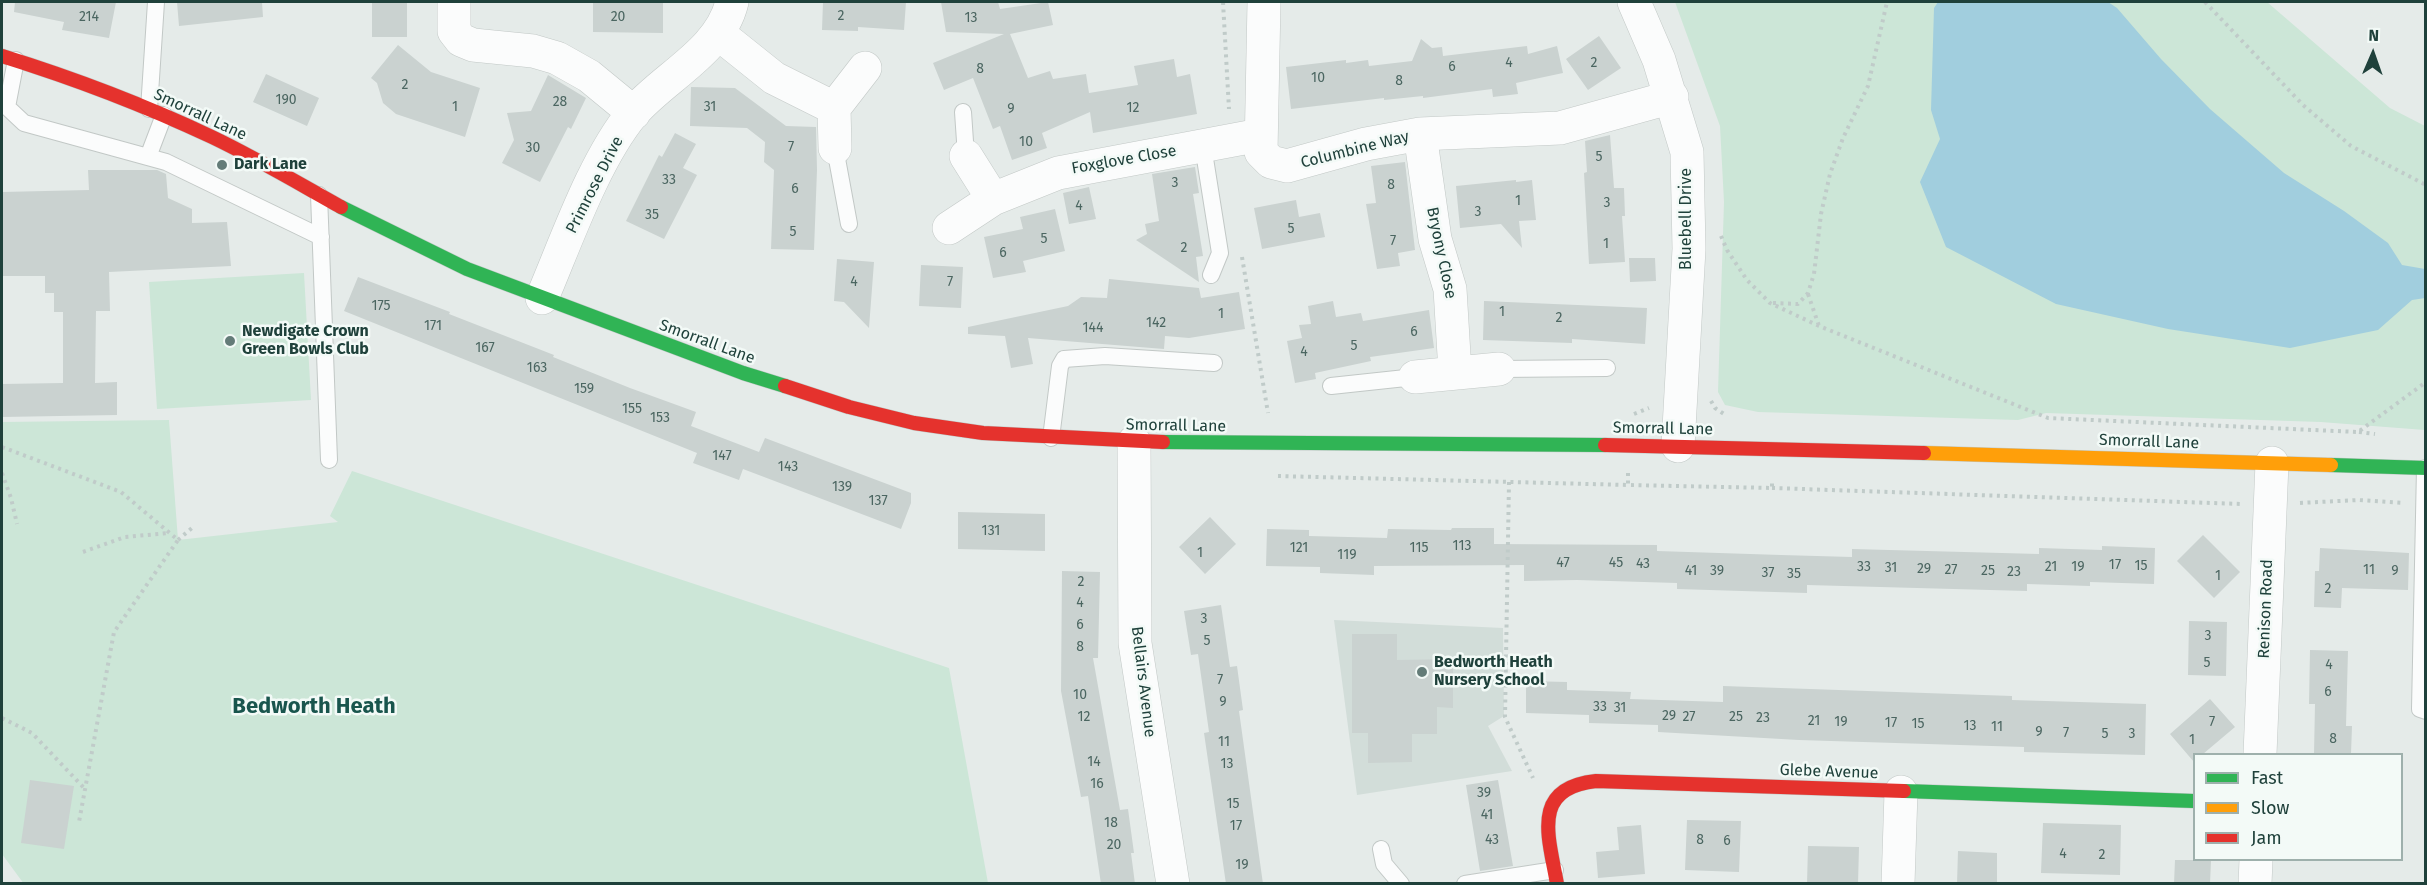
<!DOCTYPE html>
<html>
<head>
<meta charset="utf-8">
<style>
	body { margin:0 }
	#map { position:relative; width:2427px; height:885px; overflow:hidden; background:#e5ebe9; font-family:"Fira Sans",sans-serif }
	canvas { display:block }
	.frame { position:absolute; inset:0; border:3px solid #1f413b; pointer-events:none }
	.legend { position:absolute; left:2193px; top:753px; width:210px; height:108px; box-sizing:border-box; background:#f3faf7; border:2px solid #9eb0ac; margin:0; padding:8px 10px; list-style:none; font-size:18px; color:#1f413b }
	.legend li { display:flex; align-items:center; gap:12px; height:30px }
	.legend b { width:30px; border:2px solid #9eb0ac }
	.north { position:absolute; left:2343px; top:24px; width:60px; height:60px; -webkit-text-stroke:4px #f3faf7; paint-order:stroke; rotate:2deg; font-size:16px; font-weight:700; line-height:24px; text-align:center; color:#1f413b }
	.north::after { content:''; display:block; margin:auto; width:21px; height:27px; background:#1f413b; clip-path:polygon(50% 0,100% 100%,50% 72%,0 100%) }
</style>
</head>
<body>
<div id="map">
<canvas width="2427" height="885"></canvas>
<div class="frame"></div>
<ul class="legend">
<li><b style="height:8px;background:#30b455"></b>Fast</li>
<li><b style="height:8px;background:#ff9f0a"></b>Slow</li>
<li><b style="height:8px;background:#e5322d"></b>Jam</li>
</ul>
<div class="north">N</div>
</div>
<script>
const ctx = document.querySelector('canvas').getContext('2d');
ctx.lineJoin = 'round';
function fillPath(path, color) {
  ctx.fillStyle = color;
  ctx.fill(path, 'evenodd');
}
function trace(path, color, width, dash) {
  ctx.strokeStyle = color;
  ctx.lineWidth = width;
  ctx.lineCap = dash ? 'butt' : 'round';
  ctx.setLineDash(dash || []);
  ctx.stroke(path);
}
function write(font, color, halo, rows, align = 'center') {
  ctx.font = font + ' "Fira Sans",sans-serif';
  ctx.lineWidth = 5;
  ctx.setLineDash([]);
  ctx.textBaseline = 'middle';
  ctx.strokeStyle = halo;
  ctx.fillStyle = color;
  for (const [text, x, y, turn = 0] of rows) {
    ctx.save();
    ctx.translate(x, y);
    ctx.rotate((+turn || 0) * Math.PI / 180);
    ctx.textAlign = isNaN(turn) ? turn : align;
    if (halo) ctx.strokeText(text, 0, 0);
    ctx.fillText(text, 0, 0);
    ctx.restore();
  }
}
const built = new Path2D(`
	M 1334,620 L 1503,628 L 1504,716 L 1488,726 L 1512,771 L 1357,795 Z`);
const green = new Path2D(`
	M 1675,2 L 2267,2 L 2390,108 L 2425,126 L 2425,430 L 2321,422 L 2046,413 L 2018,420 L 1758,412 L 1725,405 L 1718,392 L 1724,202 L 1720,126 Z
	M 304,273 L 311,400 L 157,409 L 149,282 Z
	M 169,420 L 178,540 L 338,522 L 330,516 L 352,471 L 949,668 L 988,883 L 24,884 L 2,854 L 2,422 Z`);
const water = new Path2D(`
	M 1938,2 L 2108,2 L 2117,8 L 2161,59 L 2210,109 L 2284,173 L 2344,211 L 2388,243 L 2402,265 L 2425,269 L 2425,298 L 2412,300 L 2378,330 L 2290,348 L 2168,329 L 2056,304 L 1946,247 L 1920,182 L 1940,139 L 1931,110 L 1934,8 Z`);
const building = new Path2D(`
	M 15,2 L 116,2 L 109,38 L 62,30 L 64,22 L 14,12 Z
	M 177,2 L 262,2 L 263,17 L 179,26 Z
	M 372,2 L 407,2 L 407,37 L 372,37 Z
	M 593,2 L 663,2 L 663,33 L 593,32 Z
	M 823,2 L 906,2 L 904,30 L 858,27 L 858,31 L 822,30 Z
	M 941,2 L 998,2 L 1000,9 L 1048,2 L 1053,25 L 1010,34 L 1028,78 L 1050,71 L 1053,79 L 1086,74 L 1089,93 L 1138,85 L 1134,66 L 1174,59 L 1177,77 L 1190,74 L 1197,114 L 1093,133 L 1090,112 L 1042,133 L 1047,148 L 1012,160 L 1000,126 L 993,129 L 973,78 L 944,90 L 933,63 L 1004,34 L 946,32 Z
	M 1599,36 L 1621,68 L 1588,90 L 1566,59 Z
	M 1421,39 L 1432,48 L 1442,47 L 1443,56 L 1527,46 L 1528,54 L 1557,46 L 1563,73 L 1516,83 L 1518,94 L 1493,97 L 1492,89 L 1423,98 L 1423,96 L 1384,100 L 1384,98 L 1291,109 L 1286,67 L 1346,60 L 1346,63 L 1368,60 L 1369,66 L 1412,61 Z
	M 398,45 L 431,72 L 480,88 L 465,137 L 396,114 L 383,103 L 377,83 L 371,78 Z
	M 266,74 L 319,98 L 307,126 L 253,102 Z
	M 548,75 L 586,98 L 571,129 L 568,127 L 540,182 L 502,163 L 514,140 L 507,113 L 531,111 Z
	M 691,87 L 735,88 L 786,126 L 816,127 L 817,170 L 814,250 L 771,249 L 774,170 L 764,162 L 765,142 L 747,128 L 690,126 Z
	M 675,133 L 696,144 L 683,168 L 697,175 L 664,239 L 626,221 L 659,155 L 662,157 Z
	M 1610,135 L 1614,188 L 1624,188 L 1625,216 L 1622,216 L 1625,262 L 1589,264 L 1584,173 L 1587,172 L 1585,141 Z
	M 1405,162 L 1415,250 L 1398,253 L 1400,266 L 1377,269 L 1366,204 L 1376,203 L 1371,166 Z
	M 1195,167 L 1199,193 L 1193,194 L 1203,256 L 1196,257 L 1199,282 L 1136,240 L 1147,234 L 1145,224 L 1159,221 L 1152,174 Z
	M 88,170 L 157,170 L 166,174 L 168,198 L 192,209 L 192,223 L 227,222 L 231,266 L 109,272 L 110,311 L 96,311 L 95,383 L 117,382 L 117,415 L 2,417 L 2,384 L 63,383 L 63,312 L 54,312 L 54,293 L 45,293 L 45,276 L 2,276 L 2,192 L 89,190 Z
	M 1516,180 L 1516,182 L 1532,180 L 1536,220 L 1519,221 L 1522,248 L 1501,224 L 1460,228 L 1456,186 Z
	M 1089,187 L 1096,219 L 1069,224 L 1063,193 Z
	M 1296,200 L 1299,217 L 1320,213 L 1325,237 L 1262,249 L 1254,208 Z
	M 1055,209 L 1065,251 L 1023,261 L 1026,272 L 993,278 L 984,237 L 1023,229 L 1020,217 Z
	M 1629,258 L 1655,258 L 1656,281 L 1630,282 Z
	M 837,259 L 874,262 L 869,328 L 844,302 L 834,301 Z
	M 921,265 L 963,267 L 961,308 L 919,306 Z
	M 358,277 L 450,312 L 449,314 L 554,355 L 553,357 L 630,388 L 696,412 L 691,426 L 759,452 L 765,438 L 911,493 L 911,503 L 901,529 L 743,469 L 739,480 L 693,463 L 697,453 L 344,311 Z
	M 1109,279 L 1199,288 L 1201,298 L 1239,292 L 1245,329 L 1189,338 L 1165,336 L 1164,349 L 1028,338 L 1033,364 L 1011,368 L 1005,336 L 968,334 L 968,327 L 1068,306 L 1081,297 L 1107,298 Z
	M 1333,301 L 1336,317 L 1361,313 L 1363,321 L 1429,310 L 1434,348 L 1370,357 L 1371,361 L 1315,373 L 1316,379 L 1295,383 L 1287,341 L 1302,338 L 1299,325 L 1311,324 L 1308,306 Z
	M 1484,301 L 1647,308 L 1645,344 L 1572,339 L 1572,343 L 1483,340 Z
	M 958,512 L 1045,514 L 1045,551 L 958,549 Z
	M 1210,517 L 1236,544 L 1205,574 L 1179,547 Z
	M 1452,528 L 1494,528 L 1494,544 L 1657,545 L 1657,551 L 1781,555 L 1852,557 L 1852,549 L 2039,554 L 2039,548 L 2102,550 L 2102,546 L 2155,548 L 2154,584 L 2090,582 L 2090,586 L 2027,584 L 2027,591 L 1807,585 L 1807,593 L 1677,589 L 1677,583 L 1577,580 L 1524,581 L 1524,565 L 1374,566 L 1374,575 L 1320,573 L 1320,567 L 1266,566 L 1267,529 L 1309,530 L 1309,536 L 1387,538 L 1388,529 L 1451,530 Z
	M 2203,535 L 2240,572 L 2214,598 L 2177,561 Z
	M 2320,548 L 2409,553 L 2408,590 L 2342,588 L 2341,608 L 2314,607 L 2315,571 L 2319,571 Z
	M 1062,571 L 1100,572 L 1098,658 L 1093,658 L 1120,810 L 1128,809 L 1134,853 L 1131,853 L 1135,884 L 1101,884 L 1088,796 L 1081,797 L 1061,691 Z
	M 1221,605 L 1230,667 L 1237,666 L 1243,710 L 1239,711 L 1263,884 L 1226,884 L 1204,733 L 1209,732 L 1198,654 L 1191,655 L 1184,611 Z
	M 2189,621 L 2227,622 L 2226,676 L 2188,675 Z
	M 1352,634 L 1397,634 L 1397,660 L 1453,659 L 1453,708 L 1437,707 L 1437,734 L 1412,734 L 1412,762 L 1368,763 L 1368,733 L 1352,733 Z
	M 2310,650 L 2348,651 L 2346,726 L 2352,726 L 2351,754 L 2314,754 L 2315,704 L 2309,704 Z
	M 1526,681 L 1567,682 L 1567,690 L 1631,692 L 1630,699 L 1723,702 L 1723,686 L 2012,696 L 2012,700 L 2146,704 L 2145,755 L 2024,752 L 2024,747 L 1799,740 L 1658,732 L 1658,725 L 1589,723 L 1589,715 L 1526,713 Z
	M 2210,699 L 2235,727 L 2203,754 L 2194,754 L 2194,762 L 2170,734 Z
	M 30,780 L 74,786 L 64,849 L 21,843 Z
	M 1498,780 L 1513,866 L 1480,871 L 1466,785 Z
	M 1687,820 L 1741,821 L 1739,872 L 1685,870 Z
	M 2043,823 L 2121,825 L 2120,875 L 2041,873 Z
	M 1641,825 L 1645,874 L 1598,878 L 1596,852 L 1619,850 L 1617,827 Z
	M 1808,846 L 1859,847 L 1858,884 L 1807,884 Z
	M 1958,851 L 1997,853 L 1997,884 L 1957,884 Z
	M 2175,860 L 2211,860 L 2210,884 L 2174,884 Z`);
const path = new Path2D(`
	M 1223,2 L 1229,109
	M 2205,2 L 2303,105 L 2351,146 L 2426,185
	M 1721,236 L 1727,250 L 1747,280 L 1770,303 L 1819,326 L 2048,418 L 2358,432 L 2426,382
	M 1242,257 L 1268,413
	M 1808,294 L 1819,326
	M 1773,303 L 1798,304 L 1808,293 L 1814,274 L 1821,214 L 1830,174 L 1843,138 L 1868,86 L 1887,2
	M 1711,401 L 1715,408 L 1727,416
	M 1634,414 L 1649,408
	M 2359,432 L 2375,434
	M 2,447 L 121,492 L 178,540 L 114,632 L 79,822
	M 2,473 L 11,498 L 17,524
	M 1628,473 L 1628,485 L 1772,488 L 1772,479
	M 1278,476 L 1628,485
	M 1509,482 L 1505,717 L 1533,778
	M 1772,488 L 2242,504
	M 2300,503 L 2358,500 L 2404,503
	M 178,540 L 193,527
	M 83,552 L 125,537 L 169,533
	M 2,718 L 32,733 L 84,788`);
const lane = new Path2D(`
	M 16,60 L 7,107 L 24,123 L 166,162 L 321,237
	M 149,109 L 156,2
	M 963,112 L 966,156
	M 1203,146 L 1220,253 L 1211,275
	M 835,148 L 849,224
	M 148,157 L 164,115
	M 319,195 L 329,460
	M 1499,369 L 1607,368
	M 1331,386 L 1415,377
	M 1051,438 L 1060,366 L 1064,359 L 1105,356 L 1214,363
	M 2425,468 L 2420,709 L 2426,711
	M 1381,849 L 1384,864 L 1401,884
	M 1465,884 L 1555,870`);
const street = new Path2D(`
	M 454,2 L 454,31 L 461,40 L 473,45 L 533,51 L 557,58 L 589,76 L 634,113
	M 1264,2 L 1261,152 L 1271,162 L 1287,166 L 1366,144 L 1420,134 L 1560,128 L 1672,97
	M 1634,2 L 1659,60 L 1687,152 L 1689,249 L 1678,446
	M 719,34 L 774,78 L 834,108
	M 1420,134 L 1435,239 L 1450,289 L 1455,372
	M 835,148 L 834,108 L 865,68
	M 966,156 L 993,199
	M 949,228 L 993,199 L 1058,173 L 1260,135
	M 542,298 C 566,242 594,160 633,113 C 665,76 720,52 732,2
	M 1415,377 L 1499,369
	M 1134,442 L 1135,643 L 1173,884
	M 2260,754 L 2272,463
	M 1898,884 L 1901,792
	M 2255,884 L 2256,860`);
const fast = new Path2D(`
	M 341,207 L 467,269 L 743,373 L 785,386
	M 1163,442 L 1605,445
	M 2331,465 L 2426,468
	M 1904,791 L 2194,801`);
const slow = new Path2D(`
	M 1924,453 L 2331,465`);
const jam = new Path2D(`
	M 2,56 C 73,78 144,105 212,137 C 256,158 298,183 341,207
	M 785,386 L 849,407 L 914,423 L 983,433 L 1163,442
	M 1605,445 L 1924,453
	M 1557,884 C 1549,837 1530,788 1596,781 L 1904,791`);
const markers = [
	[222,165,6,"#647c78"],
	[230,341,6,"#647c78"],
	[1422,672,6,"#647c78"]
];
const numberNames = [
	["2",841,16],
	["214",89,17],
	["20",618,17],
	["13",971,18],
	["4",1509,63],
	["2",1594,63],
	["6",1452,67],
	["8",980,69],
	["10",1318,78],
	["8",1399,81],
	["2",405,85],
	["190",286,100],
	["28",560,102],
	["1",455,107],
	["31",710,107],
	["12",1133,108],
	["9",1011,109],
	["10",1026,142],
	["7",791,147],
	["30",533,148],
	["5",1599,157],
	["33",669,180],
	["3",1175,183],
	["8",1391,185],
	["6",795,189],
	["1",1518,201],
	["3",1607,203],
	["4",1079,206],
	["3",1478,212],
	["35",652,215],
	["5",1291,229],
	["5",793,232],
	["5",1044,239],
	["7",1393,241],
	["1",1606,244],
	["2",1184,248],
	["6",1003,253],
	["4",854,282],
	["7",950,282],
	["175",381,306],
	["1",1502,312],
	["1",1221,314],
	["2",1559,318],
	["142",1156,323],
	["171",433,326],
	["144",1093,328],
	["6",1414,332],
	["5",1354,346],
	["167",485,348],
	["4",1304,352],
	["163",537,368],
	["159",584,389],
	["155",632,409],
	["153",660,418],
	["147",722,456],
	["143",788,467],
	["139",842,487],
	["137",878,501],
	["131",991,531],
	["113",1462,546],
	["121",1299,548],
	["115",1419,548],
	["1",1200,553],
	["119",1347,555],
	["47",1563,563],
	["45",1616,563],
	["43",1643,564],
	["17",2115,565],
	["15",2141,566],
	["33",1864,567],
	["21",2051,567],
	["19",2078,567],
	["31",1891,568],
	["29",1924,569],
	["27",1951,570],
	["11",2369,570],
	["41",1691,571],
	["39",1717,571],
	["25",1988,571],
	["9",2395,571],
	["23",2014,572],
	["37",1768,573],
	["35",1794,574],
	["1",2218,576],
	["2",1081,582],
	["2",2328,589],
	["4",1080,603],
	["3",1204,619],
	["6",1080,625],
	["3",2208,636],
	["5",1207,641],
	["8",1080,647],
	["5",2207,663],
	["4",2329,665],
	["7",1220,680],
	["6",2328,692],
	["10",1080,695],
	["9",1223,702],
	["33",1600,707],
	["31",1620,708],
	["29",1669,716],
	["12",1084,717],
	["27",1689,717],
	["25",1736,717],
	["23",1763,718],
	["21",1814,721],
	["19",1841,722],
	["7",2212,722],
	["17",1891,723],
	["15",1918,724],
	["13",1970,726],
	["11",1997,727],
	["9",2039,732],
	["7",2066,733],
	["5",2105,734],
	["3",2132,734],
	["8",2333,739],
	["1",2192,740],
	["11",1224,742],
	["14",1094,762],
	["13",1227,764],
	["16",1097,784],
	["39",1484,793],
	["15",1233,804],
	["41",1487,815],
	["18",1111,823],
	["17",1236,826],
	["43",1492,840],
	["8",1700,840],
	["6",1727,841],
	["20",1114,845],
	["4",2063,854],
	["2",2102,855],
	["19",1242,865]
];
const streetNames = [
	["Smorrall Lane",200,115,25],
	["Columbine Way",1355,150,-14],
	["Foxglove Close",1124,160,-10],
	["Primrose Drive",595,185,-63],
	["Bluebell Drive",1687,219,-90],
	["Bryony Close",1441,253,78],
	["Smorrall Lane",707,342,20],
	["Smorrall Lane",1176,426,1],
	["Smorrall Lane",1663,429,1],
	["Smorrall Lane",2149,442,2],
	["Renison Road",2266,609,-88],
	["Bellairs Avenue",1143,682,83],
	["Glebe Avenue",1829,772,2]
];
const poiNames = [
	["Dark Lane",234,165],
	["Newdigate Crown",242,332],
	["Green Bowls Club",242,350],
	["Bedworth Heath",1434,663],
	["Nursery School",1434,681]
];
const districtNames = [
	["Bedworth Heath",314,707]
];
fillPath(built, '#d2ddd9');
fillPath(green, '#cce6d7');
fillPath(water, '#a1cede');
fillPath(building, '#cad2d0');
trace(lane, '#c2c8c6', 18);
trace(street, '#c2c8c6', 34);
trace(fast, '#c0c9c6', 15);
trace(slow, '#c0c9c6', 15);
trace(jam, '#c0c9c6', 15);
trace(path, '#c0cbc9', 4, [3, 4.5]);
trace(lane, '#fbfcfc', 16);
trace(street, '#fbfcfc', 33);
trace(fast, '#30b455', 14);
trace(slow, '#ff9f0a', 14);
trace(jam, '#e5322d', 14);
for (const [x, y, r, color] of markers) {
  const dot = new Path2D();
  dot.arc(x, y, r, 0, 2 * Math.PI);
  ctx.fillStyle = color;
  ctx.fill(dot);
  trace(dot, '#f3faf7', 2);
}
write('14px', '#4b6661', null, numberNames);
write('16px', '#1f413b', '#f3faf7', streetNames);
write('bold 16px', '#1f413b', '#f3faf7', poiNames, 'left');
write('bold 22px', '#19554d', '#f3faf7', districtNames);
</script>
</body>
</html>
